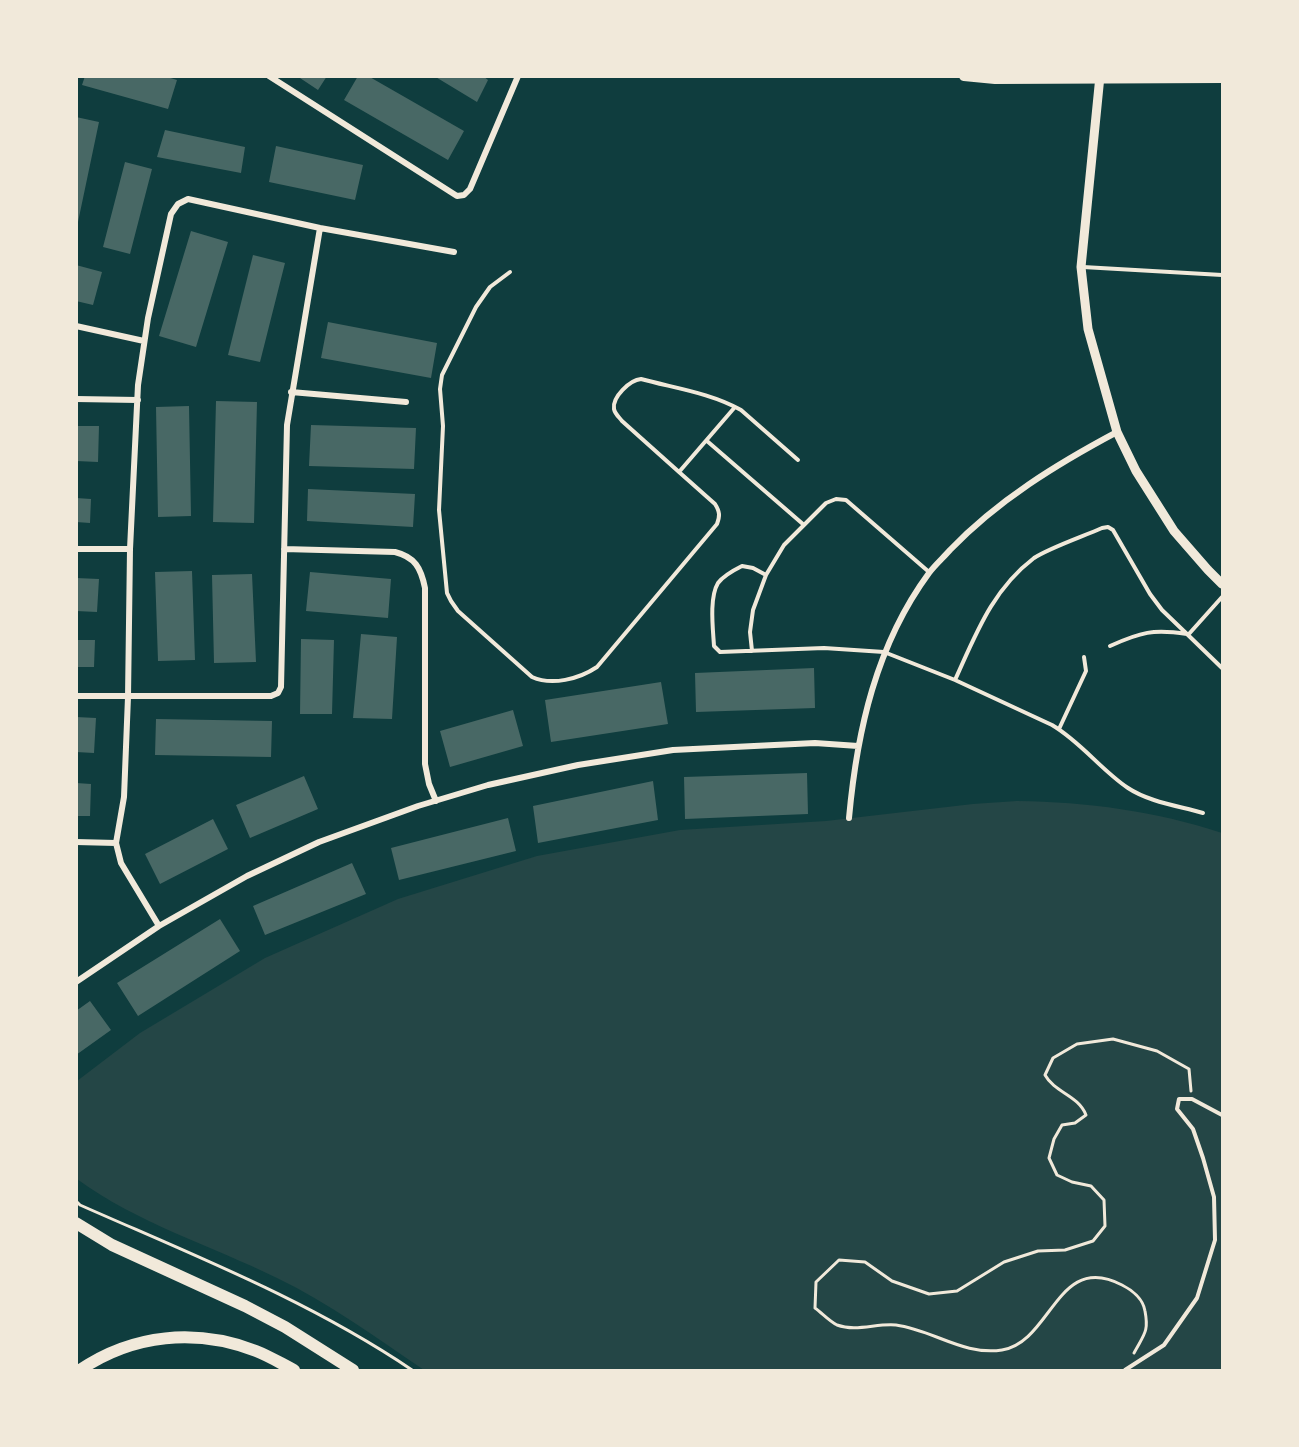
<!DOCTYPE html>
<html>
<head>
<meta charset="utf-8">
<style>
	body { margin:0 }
	#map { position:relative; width:1299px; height:1447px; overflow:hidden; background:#0f3d3e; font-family:Helvetica,sans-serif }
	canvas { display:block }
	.frame { position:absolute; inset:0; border:78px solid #f1e9da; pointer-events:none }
</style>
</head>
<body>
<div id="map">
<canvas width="1299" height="1447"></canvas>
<div class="frame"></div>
</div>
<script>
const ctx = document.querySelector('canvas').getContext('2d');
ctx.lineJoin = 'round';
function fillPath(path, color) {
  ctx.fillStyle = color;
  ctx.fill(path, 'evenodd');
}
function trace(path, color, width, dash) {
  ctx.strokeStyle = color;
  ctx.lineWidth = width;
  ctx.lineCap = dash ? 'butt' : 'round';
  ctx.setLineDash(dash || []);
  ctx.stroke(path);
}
const green = new Path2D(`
	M 1017,801 C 1088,802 1155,811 1222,833 L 1222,1370 L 424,1370 C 377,1338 329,1303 277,1278 C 210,1245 137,1223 77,1179 L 77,1081 L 140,1033 L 265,958 L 398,899 L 537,856 L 680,830 L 826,821 L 973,804 Z`);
const building = new Path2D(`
	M 85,76 L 164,76 L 177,80 L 168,109 L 82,85 Z
	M 297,76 L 327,76 L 318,90 Z
	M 358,76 L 368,76 L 464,131 L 448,160 L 344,100 Z
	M 434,76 L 483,76 L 488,80 L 477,102 Z
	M 76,117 L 99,122 L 78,222 L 76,222 Z
	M 165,130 L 245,147 L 241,173 L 157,157 Z
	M 276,146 L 363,165 L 355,200 L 269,182 Z
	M 125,162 L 152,169 L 130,254 L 103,247 Z
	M 191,231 L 228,242 L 196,347 L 159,336 Z
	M 253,255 L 285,263 L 260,362 L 228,355 Z
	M 76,265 L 102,272 L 93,305 L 76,301 Z
	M 328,322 L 437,343 L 431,378 L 321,358 Z
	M 216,401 L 257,402 L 254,523 L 213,522 Z
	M 189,406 L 191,516 L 158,517 L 156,407 Z
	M 311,425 L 416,428 L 414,469 L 309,466 Z
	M 76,426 L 99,426 L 98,462 L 76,461 Z
	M 308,489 L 415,494 L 413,527 L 307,521 Z
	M 76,498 L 91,499 L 90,523 L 76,522 Z
	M 192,571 L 195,660 L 158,661 L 155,572 Z
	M 310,572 L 391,579 L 388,618 L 306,611 Z
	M 252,574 L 256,662 L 214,663 L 212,575 Z
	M 76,578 L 99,579 L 97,612 L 76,611 Z
	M 361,634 L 397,637 L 392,719 L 353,718 Z
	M 301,639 L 334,640 L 332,714 L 300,714 Z
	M 76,640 L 95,640 L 94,667 L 76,667 Z
	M 814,668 L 815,708 L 696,712 L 695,673 Z
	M 661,682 L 668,724 L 551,742 L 545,700 Z
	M 513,710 L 523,746 L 450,767 L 440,731 Z
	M 76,717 L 96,718 L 94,753 L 76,752 Z
	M 156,719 L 272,721 L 271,757 L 155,755 Z
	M 807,773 L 808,814 L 685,819 L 684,777 Z
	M 304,776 L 318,809 L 250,838 L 236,805 Z
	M 653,781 L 658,820 L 538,843 L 533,806 Z
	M 76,783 L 91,784 L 90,816 L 76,816 Z
	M 508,818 L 516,851 L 399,880 L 391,848 Z
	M 213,819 L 228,849 L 160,884 L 145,854 Z
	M 352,863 L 366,894 L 265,935 L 253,906 Z
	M 220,919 L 240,951 L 138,1016 L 117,983 Z
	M 90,1001 L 111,1030 L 76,1055 L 76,1011 Z`);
const path = new Path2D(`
	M 76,1201 L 80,1205 C 193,1255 310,1301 412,1370
	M 1134,1353 C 1144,1334 1149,1332 1145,1311 C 1143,1299 1132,1290 1122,1285 C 1057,1251 1052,1342 1002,1350 C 964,1356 933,1330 896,1325 C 877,1323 856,1332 837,1325 C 829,1321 822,1313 815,1308 L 816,1282 L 839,1260 L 865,1262 L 892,1281 L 929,1294 L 957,1291 L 1004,1262 L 1038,1251 L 1065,1250 L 1093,1241 L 1105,1226 L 1104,1200 L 1091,1186 L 1072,1182 L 1057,1175 L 1049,1158 L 1054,1139 L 1062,1125 L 1075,1123 L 1086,1115 C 1078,1095 1055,1093 1045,1075 L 1053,1058 L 1077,1044 L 1113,1039 L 1157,1051 L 1189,1069 L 1191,1091`);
const service = new Path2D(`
	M 1083,267 L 1222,275
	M 510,272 L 490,287 L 476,307 L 442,375 L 440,389 L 443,426 L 439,510 L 447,593 L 451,601 L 458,611 L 532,677 C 552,686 579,679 597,667 L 717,524 C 720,516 720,512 715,504 L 679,472
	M 735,407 L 679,472 L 622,421 C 619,417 615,414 614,409 C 612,397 630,380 641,379 C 674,388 711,393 741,410 L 798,460
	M 707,441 L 804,525
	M 766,575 L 753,568 L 742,566 C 734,570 724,575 718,583 C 709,598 713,629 714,646 L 720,652 L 824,648 L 884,652 L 955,680 L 1052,725 C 1081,742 1101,770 1128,788 C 1149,802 1179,806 1203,813
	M 1222,597 L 1188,635 L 1222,668
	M 1110,646 C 1141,632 1153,629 1187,634
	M 752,651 L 750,632 L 753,610 L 766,575 L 784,545 L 826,503 L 836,499 L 846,500 L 929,572
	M 955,680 C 976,634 992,590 1034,558 C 1049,548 1084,536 1102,528 L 1108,527 L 1113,530 L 1150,594 L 1162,610 L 1188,635
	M 1059,729 L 1086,671 L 1084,657
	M 1125,1370 L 1164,1345 L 1197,1298 L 1215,1240 L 1214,1197 L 1203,1158 L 1193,1129 L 1177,1109 L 1179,1099 L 1192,1099 L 1222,1115`);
const minor = new Path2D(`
	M 269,76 L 457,196 L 464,195 L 470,189 L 518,76
	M 76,326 L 144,341
	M 291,392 L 406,402
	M 76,399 L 138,400
	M 76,549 L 130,549
	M 284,549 L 395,552 C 415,557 421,568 425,588 L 425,764 L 429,784 L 436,801
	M 76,696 L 271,696 L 278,693 L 281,687 L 287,425 L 320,228
	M 849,818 C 857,731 876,645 929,573 C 935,565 943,558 950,550 C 998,500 1057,464 1117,432
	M 76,842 L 116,843
	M 159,926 L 121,863 L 116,843 L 124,797 L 128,697 L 130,549 L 138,385 L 148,318 L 171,214 L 178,204 L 188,199 L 320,228 L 454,252
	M 76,982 L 159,926 L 247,876 L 319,842 L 418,806 L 488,785 L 578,765 L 673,750 L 815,743 L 858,746`);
const tertiary = new Path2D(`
	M 1100,76 L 1081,267 L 1088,329 L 1117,432 L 1136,471 L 1174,531 L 1208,570 L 1222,584`);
const secondary = new Path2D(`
	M 964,76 L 995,79 L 1222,78`);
const primary = new Path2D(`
	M 76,1223 L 112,1245 L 245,1306 L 285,1327 L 353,1370
	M 80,1370 C 133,1334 196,1328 256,1351 C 269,1356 282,1364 294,1370`);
fillPath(green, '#244646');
fillPath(building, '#486865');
trace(path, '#f1e9da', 3);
trace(service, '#f1e9da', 4);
trace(minor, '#f1e9da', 6);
trace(tertiary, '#f1e9da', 9);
trace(secondary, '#f1e9da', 10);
trace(primary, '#f1e9da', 12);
</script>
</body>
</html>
